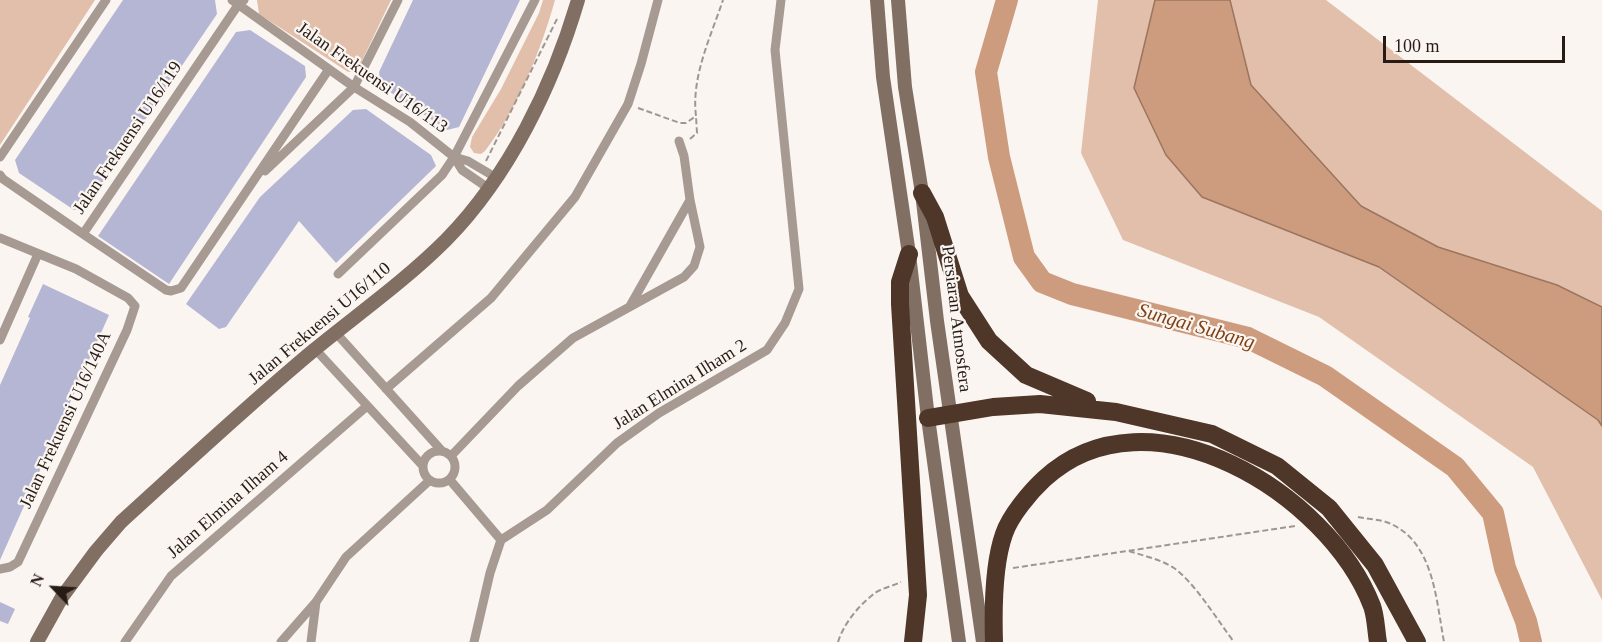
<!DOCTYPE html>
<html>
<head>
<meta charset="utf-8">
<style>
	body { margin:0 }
	#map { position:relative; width:1602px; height:642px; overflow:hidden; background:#fbf5f1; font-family:"Times New Roman",serif }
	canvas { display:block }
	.north { position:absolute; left:24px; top:558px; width:60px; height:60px; -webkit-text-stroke:4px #fbf5f1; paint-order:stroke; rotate:295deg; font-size:16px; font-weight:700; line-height:24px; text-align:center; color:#261b15 }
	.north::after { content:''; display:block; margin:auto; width:21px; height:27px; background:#261b15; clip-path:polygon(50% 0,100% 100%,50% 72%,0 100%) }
	.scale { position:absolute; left:1383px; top:36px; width:182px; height:27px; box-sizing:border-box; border:3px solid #261b15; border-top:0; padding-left:8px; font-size:18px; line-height:21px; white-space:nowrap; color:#261b15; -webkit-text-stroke:4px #fbf5f1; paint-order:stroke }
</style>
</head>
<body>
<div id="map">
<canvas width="1602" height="642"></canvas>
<div class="north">N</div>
<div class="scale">100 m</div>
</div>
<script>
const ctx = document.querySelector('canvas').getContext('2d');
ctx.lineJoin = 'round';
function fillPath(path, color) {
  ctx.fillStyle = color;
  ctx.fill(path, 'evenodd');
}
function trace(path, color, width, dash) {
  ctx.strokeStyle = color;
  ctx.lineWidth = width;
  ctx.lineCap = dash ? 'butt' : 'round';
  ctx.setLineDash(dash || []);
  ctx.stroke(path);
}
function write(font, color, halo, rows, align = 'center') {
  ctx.font = font + ' "Times New Roman",serif';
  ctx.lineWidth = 4.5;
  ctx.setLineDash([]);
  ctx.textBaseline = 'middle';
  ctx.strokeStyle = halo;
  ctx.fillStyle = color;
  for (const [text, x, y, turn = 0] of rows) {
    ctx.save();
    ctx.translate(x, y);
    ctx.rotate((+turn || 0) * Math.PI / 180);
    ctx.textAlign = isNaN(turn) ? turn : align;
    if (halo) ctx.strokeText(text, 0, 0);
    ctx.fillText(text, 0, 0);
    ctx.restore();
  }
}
const green = new Path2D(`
	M 0,0 L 95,0 L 0,145 Z
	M 257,0 L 391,0 L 359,67 L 354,71 L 348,72 L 259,14 Z
	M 543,0 L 555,0 C 541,50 517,110 485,151 L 481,154 L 474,153 L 470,147 L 472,137 L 501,89 L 539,13 Z
	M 1098,0 L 1326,0 L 1602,211 L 1602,600 L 1533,467 L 1319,317 L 1123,240 L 1081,153 Z`);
const water = new Path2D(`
	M 1155,0 L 1230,0 L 1251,85 L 1361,206 L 1438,247 L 1557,285 L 1602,307 L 1602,426 L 1598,420 L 1379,267 L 1202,197 L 1166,155 L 1134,88 Z`);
const river = new Path2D(`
	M 1007,0 L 986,72 L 999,157 L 1024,257 L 1042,282 L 1072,294 L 1248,338 L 1325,376 L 1455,467 L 1493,513 L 1505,568 L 1526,621 L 1531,642`);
const building = new Path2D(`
	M 123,0 L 215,0 L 217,14 L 86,207 L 74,210 L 19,173 L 15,160 Z
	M 413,0 L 520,0 L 459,127 L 447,130 L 381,86 L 379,72 Z
	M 250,30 L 305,66 L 306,77 L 169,284 L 98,236 L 236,32 Z
	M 366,109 L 431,155 L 436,166 L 336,263 L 299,221 L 226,327 L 219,329 L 186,304 L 260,197 L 353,110 Z
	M 43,284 L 109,315 L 0,560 L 0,385 L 30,318 L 28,317 Z
	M 0,602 L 15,609 L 8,624 L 0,621 Z`);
const path = new Path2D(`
	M 638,108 L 680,123 L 686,123 L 696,116 C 691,77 711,36 723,0
	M 690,139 L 697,133 L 696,116
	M 486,161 L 557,19
	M 1358,517 C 1367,519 1377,519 1386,522 C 1434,539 1436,600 1444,642
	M 1129,551 C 1144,556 1160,559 1174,568 C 1195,583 1218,621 1234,642
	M 1013,568 L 1295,526
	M 838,642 C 844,623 859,605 875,593 C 882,588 893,586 901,582`);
const street = new Path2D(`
	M 232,0 L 354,87 L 410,122 L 454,157 L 462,170 L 488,188
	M 0,157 L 106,0
	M 454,157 L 468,161 L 495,177
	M 265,171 L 354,87 L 398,0
	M 0,175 L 3,179 L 83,234 L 238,5 L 244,0
	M 83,234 L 166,290 L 171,291 L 181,288 L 329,69
	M 0,238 L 76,269 L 128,298 L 135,306 L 127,330 L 18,562 L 10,567 L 0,569
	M 338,274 L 442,175 L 454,157 L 535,0
	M 630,306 L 690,200
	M 336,333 L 442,451
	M 0,340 L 38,254
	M 315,349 L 423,466
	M 386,389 L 491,298 L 575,197 L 628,104 L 641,64 L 658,0
	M423 467a16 16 0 1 1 32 0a16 16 0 1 1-32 0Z
	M 451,456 L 518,386 L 573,338 L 684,277 L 694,266 L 700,247 L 690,200 L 684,156 L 679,141
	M 450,480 L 501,540
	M 501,540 L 547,510 L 617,443 L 659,413 L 767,350 L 785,323 L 799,289 L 775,50 L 781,0
	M 125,642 L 171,576 L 367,406
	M 281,642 L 316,602 L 346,557 L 430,480
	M 311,642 L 316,602
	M 474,642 L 490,573 L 501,540`);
const secondary = new Path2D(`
	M 877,0 L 883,77 L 909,254 L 928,418 L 959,642
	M 898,0 L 905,87 L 922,193 L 937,321 L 983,642
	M 37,642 L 62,597 L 96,551 L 121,522 C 185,464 248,405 314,350 C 358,314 406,280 446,240 C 509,176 553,85 578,0`);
const highway = new Path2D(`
	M 922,193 L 935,217 L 960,296 L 989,341 L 1026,375 L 1087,401
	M 909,254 L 900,282 L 900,304 L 918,595 L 913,642
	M 928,418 L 993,407 L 1040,404 L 1116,412 L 1212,434 L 1277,466 L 1329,508 L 1375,565 L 1417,642
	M 994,642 C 993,609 993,565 1004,534 C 1010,516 1030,492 1044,479 C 1149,382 1329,494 1372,606 C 1376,617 1376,631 1378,642`);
const streetNames = [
	["Jalan Frekuensi U16/113",372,78,35],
	["Jalan Frekuensi U16/119",128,138,-56],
	["Persiaran Atmosfera",956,319,83],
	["Jalan Frekuensi U16/110",320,324,-40],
	["Jalan Elmina Ilham 2",680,385,-32],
	["Jalan Frekuensi U16/140A",66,420,-65],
	["Jalan Elmina Ilham 4",228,505,-41]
];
const waterNames = [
	["Sungai Subang",1196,327,16]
];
fillPath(green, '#e1bfab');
fillPath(water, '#cd9c7e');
trace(water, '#9b755e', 1.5);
trace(river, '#cd9c7e', 22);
fillPath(building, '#b5b6d4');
trace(path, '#9e9691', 2, [6, 3]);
trace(street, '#a79a93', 9);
trace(secondary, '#816f64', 14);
trace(highway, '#4e3628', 18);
write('18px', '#261b15', '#fbf5f1', streetNames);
write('italic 20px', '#7f4114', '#fbf5f1', waterNames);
</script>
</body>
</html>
